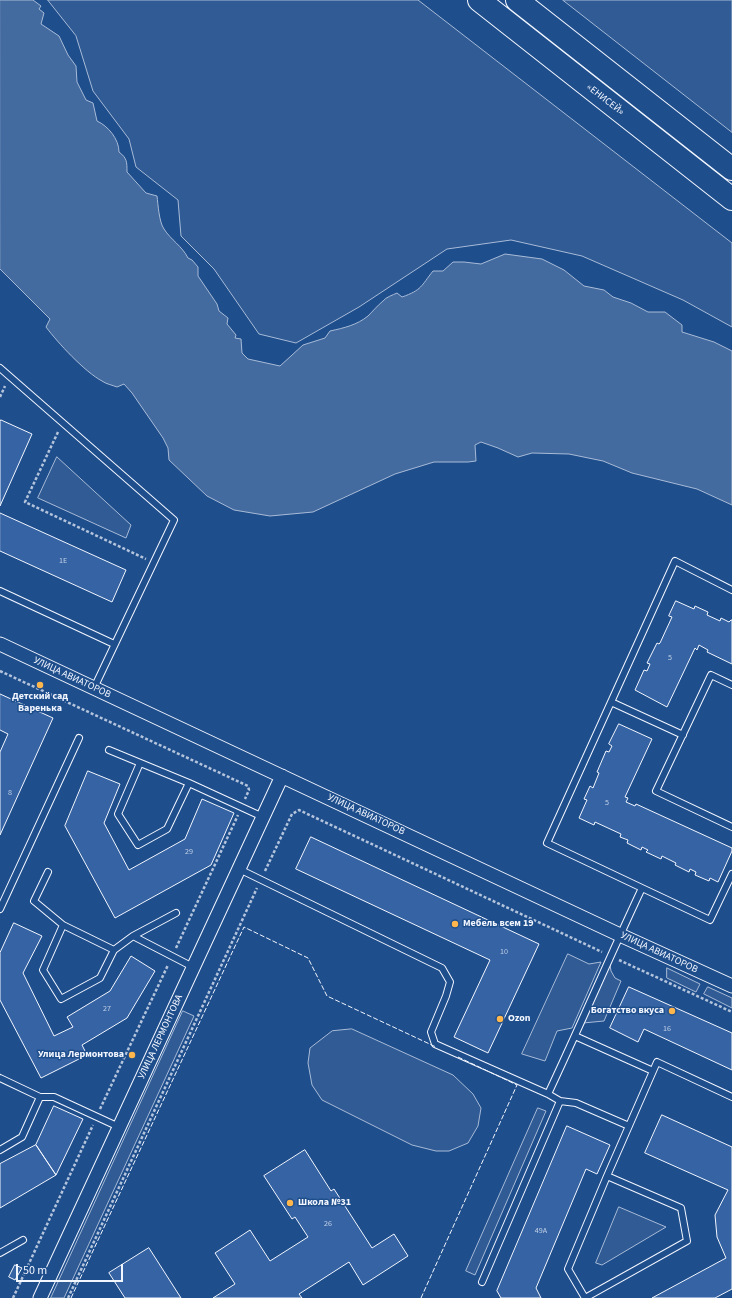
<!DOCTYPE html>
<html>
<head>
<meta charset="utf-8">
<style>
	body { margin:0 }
	#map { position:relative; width:732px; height:1298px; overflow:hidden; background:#1f4e8c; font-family:"Source Sans 3",sans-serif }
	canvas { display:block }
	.scale { position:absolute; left:16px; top:1264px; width:107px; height:18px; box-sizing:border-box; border:2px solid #f2f6ff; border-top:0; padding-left:5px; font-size:12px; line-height:14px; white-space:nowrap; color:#f2f6ff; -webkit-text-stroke:3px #1f4e8c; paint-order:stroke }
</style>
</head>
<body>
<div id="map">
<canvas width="732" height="1298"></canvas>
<div class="scale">50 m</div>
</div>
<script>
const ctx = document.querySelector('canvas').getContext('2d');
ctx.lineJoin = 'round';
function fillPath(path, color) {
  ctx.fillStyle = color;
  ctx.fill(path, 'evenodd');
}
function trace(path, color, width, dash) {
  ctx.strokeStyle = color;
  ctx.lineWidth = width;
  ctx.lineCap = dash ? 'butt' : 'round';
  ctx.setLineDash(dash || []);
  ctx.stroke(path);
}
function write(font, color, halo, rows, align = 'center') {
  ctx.font = font + ' "Source Sans 3",sans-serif';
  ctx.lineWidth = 3;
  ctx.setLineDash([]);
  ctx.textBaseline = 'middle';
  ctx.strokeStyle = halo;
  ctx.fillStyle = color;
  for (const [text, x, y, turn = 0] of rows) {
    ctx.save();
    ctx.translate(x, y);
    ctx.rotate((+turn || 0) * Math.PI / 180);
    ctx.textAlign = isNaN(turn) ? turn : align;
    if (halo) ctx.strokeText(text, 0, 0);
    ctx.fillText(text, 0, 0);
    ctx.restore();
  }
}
const built = new Path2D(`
	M 48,0 L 418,0 L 732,243 L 732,327 L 683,300 L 582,256 L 511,240 L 447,249 L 359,307 L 296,343 L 259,334 L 214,269 L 181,236 L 178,200 L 136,167 L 129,139 L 93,91 L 76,36 Z
	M 563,0 L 732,0 L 732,132 Z
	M 57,457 L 131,525 L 126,538 L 38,498 Z
	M 568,954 L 589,964 L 601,962 L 572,1028 L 557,1031 L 545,1061 L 522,1054 Z
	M 610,965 L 611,971 L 615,978 L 621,981 L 604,1021 L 583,1023 Z
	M 667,968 L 700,984 L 696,992 L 667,978 Z
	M 708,987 L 732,998 L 732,1008 L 704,994 Z
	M 183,1011 L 194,1016 L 64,1298 L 51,1298 Z
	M 352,1029 L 453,1075 L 473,1094 L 481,1108 L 478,1126 L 468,1143 L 449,1151 L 436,1151 L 412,1145 L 322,1100 L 312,1085 L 308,1063 L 310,1048 L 332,1031 Z
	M 538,1108 L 546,1111 L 475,1275 L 466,1271 Z
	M 619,1207 L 666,1227 L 602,1265 L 596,1263 Z`);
const water = new Path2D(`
	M 0,0 L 33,0 L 41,6 L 39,9 L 44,13 L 41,24 L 59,36 L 68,55 L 76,66 L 77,82 L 86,100 L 93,103 L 97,121 C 108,126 119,139 119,152 C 127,158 127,162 127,172 L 146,193 L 157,196 C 158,204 159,222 164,229 C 171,240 182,246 188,258 L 192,260 L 198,267 L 198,276 L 217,304 L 219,311 L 228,318 L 227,324 L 236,335 L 235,338 L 241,339 L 242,353 L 248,359 L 280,366 L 303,345 L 325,338 L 330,331 C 344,328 357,325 368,316 C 373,311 378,305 383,301 C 386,297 393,295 397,293 L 402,297 C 422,290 421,286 433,271 L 443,271 L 453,262 L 464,262 L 481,264 L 505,254 L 542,259 L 564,270 L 584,286 L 604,290 L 613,297 L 631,303 L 648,312 L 665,312 L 682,325 L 682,332 L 714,342 L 732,351 L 732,505 L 697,489 L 632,473 L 603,461 L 569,454 L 532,453 L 518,457 L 498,448 L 481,442 L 475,445 L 476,461 L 468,462 L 434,462 L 395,474 L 313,512 L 270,516 L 234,510 L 207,496 L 169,460 L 168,448 L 163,438 L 132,393 L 124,384 L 117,387 C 112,385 106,384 102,381 C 85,372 58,343 46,327 L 50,319 L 0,269 Z`);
const building = new Path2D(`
	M 1,420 L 32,434 L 0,506 L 0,422 Z
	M 0,513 L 126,570 L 112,602 L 0,551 Z
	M 676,601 L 694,609 L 695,606 L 708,612 L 707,615 L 720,621 L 721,618 L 729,622 L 731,620 L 732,620 L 732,664 L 707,652 L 708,650 L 699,645 L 697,650 L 695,648 L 667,707 L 635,690 L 644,670 L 647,671 L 650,664 L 647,663 L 657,643 L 659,644 L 660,643 L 672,617 L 669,616 Z
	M 0,694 L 53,718 L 0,835 L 0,752 L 8,734 L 0,730 Z
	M 619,724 L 652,739 L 625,797 L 628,798 L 626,802 L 635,806 L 636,804 L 732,848 L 732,851 L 718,882 L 710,878 L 709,881 L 695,875 L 696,872 L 690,869 L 689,872 L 675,865 L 676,863 L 662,856 L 661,859 L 646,852 L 648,850 L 642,847 L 641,850 L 627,843 L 628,840 L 620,837 L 621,834 L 595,822 L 594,825 L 579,818 L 587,800 L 584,799 L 590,786 L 593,788 L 599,773 L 597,772 L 606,751 L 609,752 L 612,746 L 609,744 Z
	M 88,771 L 120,784 L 104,823 L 129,870 L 185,839 L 202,799 L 234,813 L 211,865 L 115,918 L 65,826 Z
	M 311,837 L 539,944 L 488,1053 L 454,1037 L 490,960 L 296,869 Z
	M 14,923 L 42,936 L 23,973 L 54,1036 L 73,1027 L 67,1017 L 110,991 L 131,956 L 155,971 L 127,1018 L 82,1045 L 87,1055 L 41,1078 L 0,1000 L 0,953 Z
	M 629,987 L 732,1033 L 732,1070 L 644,1029 L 638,1042 L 610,1028 Z
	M 54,1106 L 83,1119 L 56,1175 L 36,1145 Z
	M 662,1115 L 732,1147 L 732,1289 L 715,1298 L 652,1298 L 726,1258 L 717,1237 L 715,1215 L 728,1190 L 645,1153 Z
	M 567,1126 L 610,1145 L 597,1174 L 586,1169 L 536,1288 L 541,1298 L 501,1298 L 497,1291 Z
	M 36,1145 L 56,1175 L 0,1208 L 0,1164 Z
	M 305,1150 L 331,1191 L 334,1189 L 372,1248 L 394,1234 L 408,1256 L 363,1285 L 349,1262 L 299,1294 L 302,1298 L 213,1298 L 235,1284 L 215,1253 L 250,1230 L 270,1261 L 308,1237 L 295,1217 L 292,1219 L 264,1176 Z
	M 149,1248 L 181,1298 L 125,1298 L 109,1273 Z
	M 15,1265 L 22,1268 L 15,1280 L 9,1277 Z`);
const path = new Path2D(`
	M 0,397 L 5,386
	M 58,432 L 25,502 L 146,559
	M 0,671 L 248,786 L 249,790 L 245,799
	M 265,871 L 292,814 L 299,810 L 602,952
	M 176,948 L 238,815
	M 619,960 L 732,1012
	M 100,1109 L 168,965
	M 13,1298 L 93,1125
	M 68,1298 L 257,888`);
const lane = new Path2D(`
	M 0,368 L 174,520 L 94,688
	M 0,591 L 114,644
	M 732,685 L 711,675 L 656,791 L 732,827
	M 611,702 L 683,735
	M 109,750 L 189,783 L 167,829 L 138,845 L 118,814 L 140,763
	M 189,783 L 263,817
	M 239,869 L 442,968 L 450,982 L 446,996 L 431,1032 L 435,1044 L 548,1094
	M 48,872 L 34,901 L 63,925 L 43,970 L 61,999 L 100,978 L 114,950 L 133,936 L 193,967
	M 642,888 L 547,843 L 675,561 L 732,590
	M 0,909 L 79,738
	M 63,925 L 114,950
	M 133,936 L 176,913
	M 575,1036 L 653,1071
	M 0,1078 L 40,1097
	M 560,1101 L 576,1103 L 629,1126
	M 0,1150 L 22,1137 L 40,1097 L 54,1097 L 119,1127
	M 607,1176 L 568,1269 L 585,1298 L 687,1241 L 681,1208 L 607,1176 L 657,1062 L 732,1097
	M 0,1253 L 23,1240
	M 482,1282 L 560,1101 L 548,1094 C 580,1026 610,956 642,888 L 710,920 L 732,874`);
const street = new Path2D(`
	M 0,644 L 620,935 L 732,986
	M 40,1298 L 282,776`);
const highway = new Path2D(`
	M 479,0 L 732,199
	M 517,0 L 732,169`);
const fence = new Path2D(`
	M 71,1298 L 244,927 L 308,958 L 327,996 L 436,1047
	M 421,1298 L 517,1085 L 458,1057`);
const markers = [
	[40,685,4,"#ffb74d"],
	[455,924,4,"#ffb74d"],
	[672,1011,4,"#ffb74d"],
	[500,1019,4,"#ffb74d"],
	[132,1055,4,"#ffb74d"],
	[290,1203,4,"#ffb74d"]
];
const numberNames = [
	["1Е",63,561],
	["5",670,658],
	["8",10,793],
	["5",607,803],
	["29",189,852],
	["10",504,952],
	["27",107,1009],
	["16",667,1029],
	["26",328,1224],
	["49А",541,1231]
];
const streetNames = [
	["«ЕНИСЕЙ»",605,100,38],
	["УЛИЦА АВИАТОРОВ",72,678,25],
	["УЛИЦА АВИАТОРОВ",366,815,25],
	["УЛИЦА АВИАТОРОВ",659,953,25],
	["УЛИЦА ЛЕРМОНТОВА",161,1037,-65]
];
const poiNames = [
	["Детский сад",40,697,"center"],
	["Варенька",40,709,"center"],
	["Мебель всем 19",463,924],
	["Богатство вкуса",664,1011,"right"],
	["Ozon",508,1019],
	["Улица Лермонтова",124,1055,"right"],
	["Школа №31",298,1203]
];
fillPath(built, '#305b95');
trace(built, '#a8bbd7', 1);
fillPath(water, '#446ba0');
trace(water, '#a8bbd7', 1);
fillPath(building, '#3563a3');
trace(building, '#f2f6ff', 1);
trace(lane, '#f2f6ff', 8);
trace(street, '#f2f6ff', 15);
trace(highway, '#f2f6ff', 24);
trace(path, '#b3c4dc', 2.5, [3, 2]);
trace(lane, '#1f4e8c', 6);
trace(street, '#1f4e8c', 13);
trace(highway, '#1f4e8c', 22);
trace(fence, '#f2f6ff', 1, [5, 2]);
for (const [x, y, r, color] of markers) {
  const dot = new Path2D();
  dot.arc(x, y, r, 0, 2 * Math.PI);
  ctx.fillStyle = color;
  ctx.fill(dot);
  trace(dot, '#1f4e8c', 1.5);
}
write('8px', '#c3d1e8', null, numberNames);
write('10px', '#f2f6ff', '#1f4e8c', streetNames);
write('bold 10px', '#f2f6ff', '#1f4e8c', poiNames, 'left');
</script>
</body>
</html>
